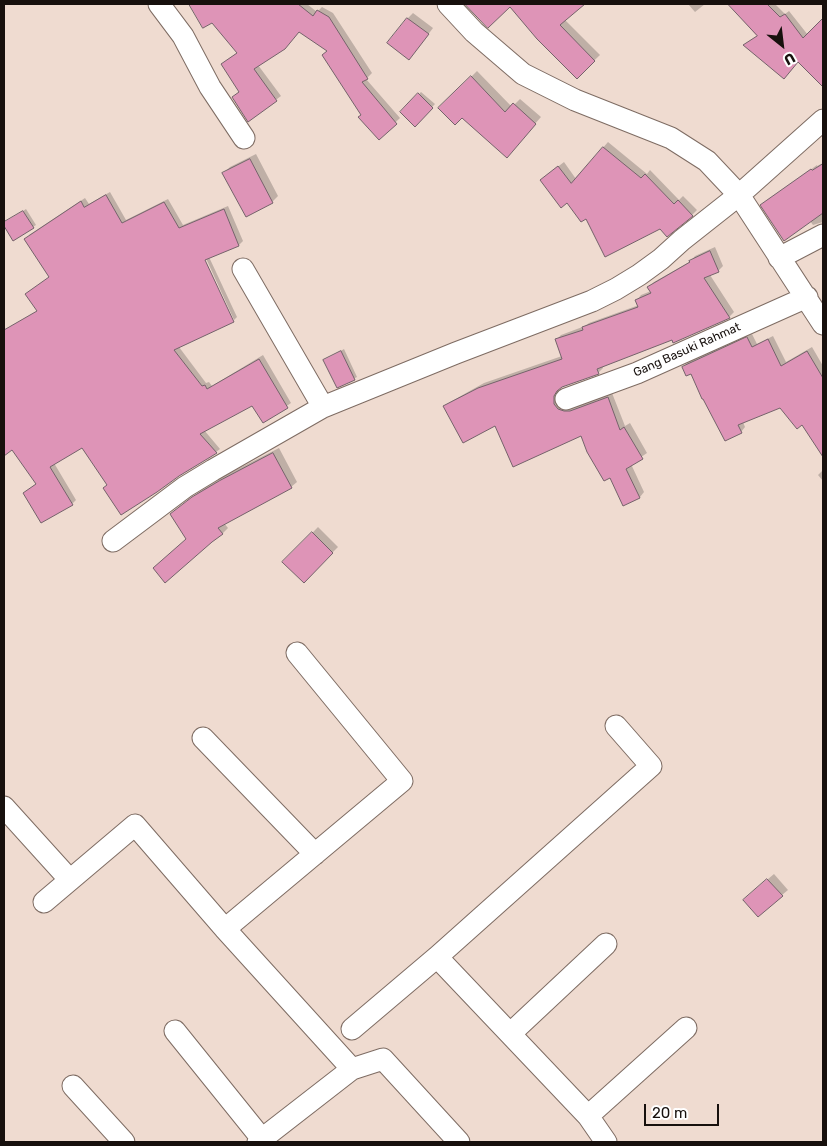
<!DOCTYPE html>
<html>
<head>
<meta charset="utf-8">
<style>
	body { margin:0 }
	#map { position:relative; width:827px; height:1146px; overflow:hidden; background:#efdbd0; font-family:Rubik,sans-serif }
	canvas { display:block }
	.frame { position:absolute; inset:0; border:5px solid #17100d; pointer-events:none }
	.north { position:absolute; left:757px; top:20px; width:50px; height:50px; -webkit-text-stroke:4px #fff; paint-order:stroke; rotate:151deg; font-size:14px; font-weight:700; line-height:20px; text-align:center; color:#17100d }
	.north::after { content:''; display:block; margin:auto; width:18px; height:22px; background:#17100d; clip-path:polygon(50% 0,100% 100%,50% 72%,0 100%) }
	.scale { position:absolute; left:644px; top:1104px; width:75px; height:22px; box-sizing:border-box; border:2px solid #17100d; border-top:0; padding-left:6px; font-size:15px; line-height:18px; white-space:nowrap; color:#17100d; -webkit-text-stroke:4px #fff; paint-order:stroke }
</style>
</head>
<body>
<div id="map">
<canvas width="827" height="1146"></canvas>
<div class="frame"></div>
<div class="north">U</div>
<div class="scale">20 m</div>
</div>
<script>
const ctx = document.querySelector('canvas').getContext('2d');
ctx.lineJoin = 'round';
function fillPath(path, color) {
  ctx.fillStyle = color;
  ctx.fill(path, 'evenodd');
}
function trace(path, color, width, dash) {
  ctx.strokeStyle = color;
  ctx.lineWidth = width;
  ctx.lineCap = dash ? 'butt' : 'round';
  ctx.setLineDash(dash || []);
  ctx.stroke(path);
}
function write(font, color, halo, rows, align = 'center') {
  ctx.font = font + ' Rubik,sans-serif';
  ctx.lineWidth = 4;
  ctx.setLineDash([]);
  ctx.textBaseline = 'middle';
  ctx.strokeStyle = halo;
  ctx.fillStyle = color;
  for (const [text, x, y, turn = 0] of rows) {
    ctx.save();
    ctx.translate(x, y);
    ctx.rotate((+turn || 0) * Math.PI / 180);
    ctx.textAlign = isNaN(turn) ? turn : align;
    if (halo) ctx.strokeText(text, 0, 0);
    ctx.fillText(text, 0, 0);
    ctx.restore();
  }
}
const shadow = new Path2D(`
	M 190,4 L 241,4 L 244,8 L 249,4 L 307,4 L 317,12 L 322,7 L 333,13 L 372,73 L 366,79 L 400,118 L 379,138 L 362,115 L 328,50 L 299,31 L 258,65 L 281,96 L 249,120 L 233,97 L 240,91 L 222,64 L 238,52 L 212,21 L 203,26 Z
	M 472,4 L 577,4 L 579,6 L 564,19 L 600,55 L 577,77 L 510,5 L 469,6 Z
	M 688,4 L 705,4 L 695,12 Z
	M 761,4 L 775,4 L 785,14 L 789,11 L 808,35 L 819,24 L 823,28 L 823,71 L 816,78 L 798,61 L 744,45 L 758,35 L 744,20 Z
	M 413,13 L 433,28 L 415,52 L 408,18 Z
	M 477,71 L 512,107 L 520,99 L 541,117 L 512,150 L 462,116 L 440,108 Z
	M 421,92 L 435,104 L 415,125 L 402,112 Z
	M 608,142 L 647,174 L 650,170 L 679,200 L 683,196 L 697,210 L 692,215 L 660,228 L 586,217 L 547,175 L 564,162 L 576,179 Z
	M 256,154 L 278,196 L 272,202 L 224,173 L 230,167 Z
	M 823,163 L 823,222 L 813,225 L 810,221 L 762,205 L 817,165 L 817,166 Z
	M 110,192 L 126,220 L 168,199 L 183,225 L 228,206 L 243,241 L 239,245 L 209,257 L 237,317 L 234,320 L 204,254 L 179,347 L 206,383 L 209,382 L 212,386 L 263,355 L 291,403 L 263,422 L 253,404 L 204,430 L 220,449 L 216,452 L 108,484 L 82,446 L 54,463 L 76,500 L 72,504 L 24,493 L 37,483 L 12,448 L 8,452 L 4,446 L 4,361 L 9,357 L 4,347 L 4,331 L 43,308 L 50,277 L 29,235 L 85,198 L 89,204 Z
	M 26,209 L 36,225 L 13,239 L 4,224 Z
	M 715,247 L 723,266 L 718,271 L 710,275 L 734,312 L 729,317 L 673,342 L 672,339 L 603,366 L 603,368 L 598,373 L 560,387 L 558,390 L 559,399 L 612,393 L 625,426 L 630,423 L 647,453 L 631,464 L 644,492 L 640,497 L 624,504 L 610,476 L 581,435 L 495,424 L 445,406 L 450,402 L 484,383 L 562,356 L 556,340 L 561,335 L 585,326 L 589,323 L 639,305 L 637,300 L 641,295 L 651,291 L 649,287 L 654,282 L 691,261 L 695,256 Z
	M 752,334 L 757,344 L 773,336 L 786,362 L 812,347 L 823,366 L 823,455 L 802,423 L 781,406 L 743,422 L 745,427 L 741,432 L 691,373 L 683,367 L 688,362 Z
	M 344,349 L 357,377 L 338,386 L 325,360 Z
	M 279,448 L 297,482 L 291,487 L 224,523 L 228,528 L 222,534 L 188,539 L 178,508 L 199,492 L 226,475 Z
	M 823,470 L 823,481 L 818,475 Z
	M 318,527 L 338,547 L 304,581 L 284,562 Z
	M 774,874 L 788,890 L 782,895 L 750,894 Z`);
const building = new Path2D(`
	M 189,4 L 298,4 L 313,16 L 317,10 L 329,17 L 368,79 L 362,82 L 397,124 L 379,140 L 358,117 L 361,115 L 322,55 L 327,51 L 299,32 L 285,49 L 254,69 L 277,101 L 248,122 L 232,97 L 239,92 L 221,64 L 237,53 L 212,23 L 203,28 Z
	M 465,4 L 585,4 L 560,25 L 595,61 L 577,79 L 537,39 L 510,7 L 488,28 Z
	M 728,4 L 767,4 L 780,17 L 785,14 L 803,38 L 823,18 L 823,87 L 798,62 L 784,79 L 743,45 L 757,36 Z
	M 407,18 L 429,34 L 409,60 L 387,43 Z
	M 471,76 L 505,112 L 513,103 L 536,124 L 507,158 L 462,118 L 455,125 L 438,108 Z
	M 418,93 L 433,108 L 415,127 L 400,112 Z
	M 603,147 L 641,178 L 645,174 L 674,204 L 678,200 L 693,216 L 667,237 L 660,229 L 605,257 L 586,219 L 581,222 L 567,203 L 561,208 L 540,180 L 558,166 L 571,183 Z
	M 250,159 L 273,203 L 246,217 L 222,173 Z
	M 823,164 L 823,213 L 784,241 L 760,205 L 811,169 L 812,170 Z
	M 106,195 L 122,223 L 164,202 L 179,228 L 224,209 L 239,246 L 205,260 L 234,322 L 174,350 L 202,386 L 205,385 L 207,389 L 259,359 L 288,408 L 263,423 L 252,406 L 200,434 L 217,453 L 179,476 L 157,492 L 121,515 L 103,488 L 107,485 L 82,448 L 50,467 L 73,505 L 41,523 L 23,493 L 36,484 L 12,450 L 4,456 L 4,330 L 37,311 L 25,294 L 49,277 L 24,239 L 81,201 L 84,207 Z
	M 23,211 L 34,228 L 13,241 L 4,226 L 4,222 Z
	M 710,251 L 719,272 L 704,278 L 730,318 L 673,343 L 672,340 L 597,369 L 599,374 L 562,387 L 557,391 L 554,396 L 554,404 L 558,409 L 564,411 L 570,411 L 608,397 L 620,430 L 624,427 L 643,459 L 626,469 L 640,498 L 623,506 L 610,478 L 604,481 L 587,452 L 581,436 L 513,467 L 495,426 L 463,443 L 443,406 L 478,388 L 562,359 L 555,339 L 583,330 L 582,327 L 638,307 L 635,300 L 651,293 L 647,287 L 690,262 L 689,261 Z
	M 747,337 L 752,347 L 768,339 L 781,366 L 807,351 L 823,378 L 823,457 L 802,425 L 797,429 L 780,408 L 738,425 L 742,433 L 725,441 L 703,399 L 702,399 L 691,374 L 686,376 L 682,367 Z
	M 341,351 L 355,380 L 337,388 L 323,360 Z
	M 273,453 L 292,488 L 218,528 L 223,534 L 212,542 L 165,583 L 153,568 L 186,539 L 170,514 L 192,497 L 219,481 Z
	M 312,532 L 333,553 L 304,583 L 282,562 Z
	M 767,879 L 783,896 L 758,917 L 743,900 Z`);
const minor = new Path2D(`
	M 159,4 L 183,36 L 210,87 L 244,138
	M 448,4 L 474,32 L 523,74 L 575,100 L 671,138 L 707,161 L 739,195 L 823,324
	M 779,258 L 823,235
	M 243,269 L 323,407
	M 566,399 L 637,373 L 807,297
	M 113,541 L 185,487 L 213,470 L 323,407 L 456,353 L 592,301 L 616,289 L 639,275 L 661,259 L 682,240 L 739,195 L 823,120
	M 203,738 L 315,854
	M 4,807 L 70,880
	M 44,902 L 135,825 L 225,929 L 352,1069
	M 225,929 L 402,781 L 297,653
	M 437,957 L 588,1116 L 606,1142
	M 352,1029 L 437,957 L 651,766 L 616,726
	M 175,1031 L 262,1139
	M 511,1033 L 606,944
	M 73,1086 L 124,1142
	M 588,1116 L 686,1028
	M 258,1142 L 352,1069 L 383,1059 L 459,1142`);
const streetNames = [
	["Gang Basuki Rahmat",687,350,-24]
];
fillPath(shadow, '#0003');
fillPath(building, '#de94b7');
trace(building, '#74626a', 1);
trace(minor, '#7e6c63', 23);
trace(minor, '#fff', 21);
write('12px', '#17100d', '#fff', streetNames);
</script>
</body>
</html>
